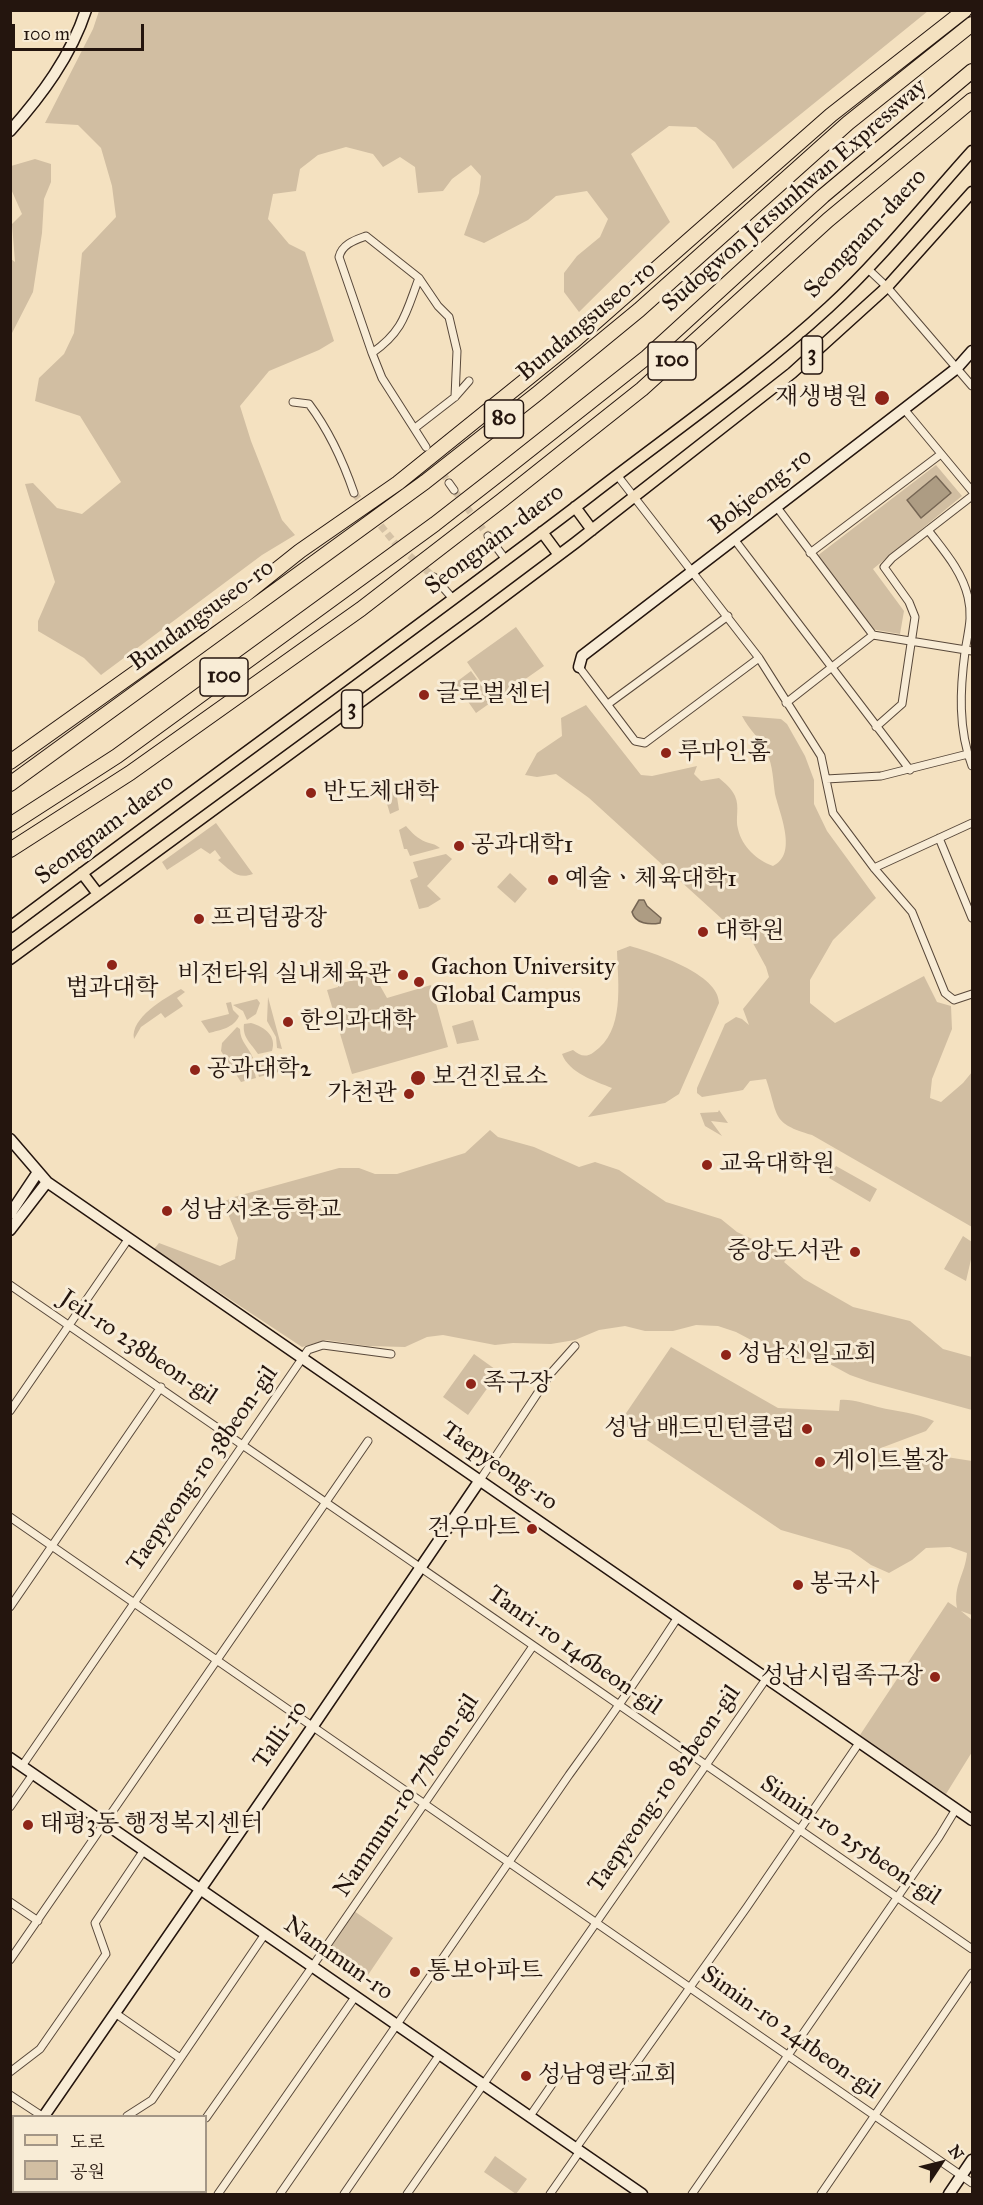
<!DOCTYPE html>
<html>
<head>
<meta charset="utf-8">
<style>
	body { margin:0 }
	#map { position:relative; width:983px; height:2205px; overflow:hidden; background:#f4e1c0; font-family:"IM FELL Great Primer","Noto Serif KR",serif }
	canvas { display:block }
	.frame { position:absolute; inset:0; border:12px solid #24150e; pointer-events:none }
	.legend { position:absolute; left:12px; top:2115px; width:195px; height:78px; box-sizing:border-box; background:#f8ecd6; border:2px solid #a39686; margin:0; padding:8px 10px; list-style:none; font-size:18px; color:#24150e }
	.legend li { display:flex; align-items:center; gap:12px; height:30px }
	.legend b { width:30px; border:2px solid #a39686 }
	.north { position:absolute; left:911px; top:2133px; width:60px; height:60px; -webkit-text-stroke:4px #f8ecd6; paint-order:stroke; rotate:55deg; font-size:16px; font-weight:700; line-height:24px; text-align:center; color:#24150e }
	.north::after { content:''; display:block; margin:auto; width:21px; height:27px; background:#24150e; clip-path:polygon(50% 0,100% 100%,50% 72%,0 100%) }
	.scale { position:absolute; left:12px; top:24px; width:132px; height:27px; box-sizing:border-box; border:3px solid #24150e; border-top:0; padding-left:8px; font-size:18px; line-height:21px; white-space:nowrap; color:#24150e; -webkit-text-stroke:4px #f8ecd6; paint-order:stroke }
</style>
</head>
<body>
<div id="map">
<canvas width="983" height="2205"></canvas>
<div class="frame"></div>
<ul class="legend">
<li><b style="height:8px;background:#f4e1c0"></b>도로</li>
<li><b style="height:16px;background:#d1bea2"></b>공원</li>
</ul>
<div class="north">N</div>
<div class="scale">100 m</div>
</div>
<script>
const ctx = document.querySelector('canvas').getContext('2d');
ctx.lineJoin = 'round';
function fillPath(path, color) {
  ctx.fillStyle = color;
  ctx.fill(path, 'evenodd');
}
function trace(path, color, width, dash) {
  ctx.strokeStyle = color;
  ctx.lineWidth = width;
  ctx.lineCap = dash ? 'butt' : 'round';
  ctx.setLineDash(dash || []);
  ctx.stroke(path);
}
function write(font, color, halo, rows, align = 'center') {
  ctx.font = font + ' "IM FELL Great Primer","Noto Serif KR",serif';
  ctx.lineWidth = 6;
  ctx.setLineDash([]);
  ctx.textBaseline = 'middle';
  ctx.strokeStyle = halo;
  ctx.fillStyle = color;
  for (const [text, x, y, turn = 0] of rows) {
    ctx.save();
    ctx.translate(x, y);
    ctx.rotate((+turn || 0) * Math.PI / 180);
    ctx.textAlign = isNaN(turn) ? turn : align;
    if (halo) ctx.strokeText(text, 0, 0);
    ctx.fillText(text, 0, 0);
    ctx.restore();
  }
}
const green = new Path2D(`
	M 99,11 L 99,10 L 928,11 L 733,169 L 715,142 L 696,127 L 669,126 L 631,154 L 670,222 L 579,312 L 564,292 L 564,273 L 577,256 L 600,237 L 608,219 L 587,191 L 556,196 L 528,220 L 484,243 L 464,235 L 479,193 L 481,176 L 471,165 L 452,179 L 443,191 L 418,193 L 415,167 L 400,157 L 383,167 L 373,154 L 346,147 L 318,155 L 300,169 L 296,191 L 273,194 L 268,219 L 289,244 L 305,252 L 334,341 L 319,350 L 269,371 L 240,406 L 251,441 L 282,520 L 295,535 L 262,555 L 101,675 L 84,658 L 38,631 L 38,621 L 55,582 L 25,484 L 33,483 L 57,508 L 82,514 L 121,482 L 80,416 L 35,401 L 39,378 L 64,354 L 74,333 L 82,253 L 116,217 L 112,186 L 101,148 L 78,125 L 45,123 L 93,29 Z
	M 35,159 L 51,164 L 51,182 L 44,199 L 42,233 L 33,292 L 11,335 L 11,259 L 15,262 L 12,224 L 22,214 L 11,189 L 11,166 Z
	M 936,465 L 962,496 L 873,569 L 904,611 L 900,634 L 871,629 L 817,556 Z
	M 516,627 L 544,666 L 494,701 L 467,662 Z
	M 471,671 L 493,701 L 476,713 L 455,683 Z
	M 586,705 L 641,775 L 652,776 L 697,766 L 694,774 L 701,781 L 719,778 C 725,783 732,789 735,796 C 740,807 735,818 738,829 C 742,847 757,860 773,866 C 798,854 780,815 775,794 C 773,781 773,766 767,753 C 761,739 749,730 742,716 L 781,719 L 787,724 L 805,756 L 814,780 L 814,804 L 827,831 L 876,898 L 833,940 L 810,980 L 810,1003 L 835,1023 L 924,976 L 937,1002 L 951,1006 L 952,1029 L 932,1079 L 930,1098 L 941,1102 L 963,1083 L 972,1072 L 972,1227 L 812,1135 C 771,1123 779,1117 766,1079 L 750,1081 L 743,1090 L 738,1091 L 702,1097 L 697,1093 L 697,1088 L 725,1024 L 736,1017 L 742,1019 L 749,1025 L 743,1009 L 769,977 L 766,967 L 748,934 L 733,929 L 589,798 L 556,774 L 537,777 L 525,775 L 537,753 L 562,736 L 561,718 Z
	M 410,781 L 424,792 C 414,785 403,785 397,797 L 399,810 L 390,814 L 385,797 Z
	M 216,823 L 253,874 C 237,880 230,870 218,860 L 221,858 L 215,850 L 210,854 L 201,848 L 167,870 L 162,862 Z
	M 406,826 C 411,832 418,839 426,842 C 432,844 435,844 440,848 L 410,856 L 407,849 L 404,849 L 399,830 Z
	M 446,854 L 452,859 L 427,886 L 441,899 L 428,907 L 419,909 L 410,880 L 418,877 L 413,862 Z
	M 510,873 L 527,889 L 515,903 L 497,887 Z
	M 630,946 C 654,953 719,974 719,1003 L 679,1094 L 665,1103 L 588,1117 L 612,1088 C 595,1081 569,1073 562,1054 L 573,1050 C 580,1056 586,1058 594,1052 C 625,1031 618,984 617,951 Z
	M 374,975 L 387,998 L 431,985 L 448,1047 L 352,1074 L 327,990 L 338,987 L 338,984 Z
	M 181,989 L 185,992 L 177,998 L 183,1006 L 165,1018 L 161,1013 L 141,1027 L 134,1039 C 130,1018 165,998 181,989 Z
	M 268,997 L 282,1049 L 277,1048 L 276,1037 L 267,1021 Z
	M 257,999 L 260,1003 L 256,1014 L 247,1020 L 243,1011 L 233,1005 Z
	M 231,1002 L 233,1010 L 239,1016 C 234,1028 220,1030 209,1033 L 201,1021 L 229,1014 L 226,1003 Z
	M 473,1020 L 479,1040 L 457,1044 L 452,1026 Z
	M 251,1023 C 265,1027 277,1036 272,1051 L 258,1054 C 252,1044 242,1038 244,1024 Z
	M 237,1027 L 240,1029 C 240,1042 249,1047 253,1058 L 249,1060 L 250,1063 L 252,1063 L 256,1078 L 241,1082 L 221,1051 L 222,1043 Z
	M 274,1056 L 279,1072 L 259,1077 L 255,1062 Z
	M 719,1110 L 728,1123 L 711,1121 L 722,1136 L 705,1126 L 700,1113 L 718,1112 Z
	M 490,1130 L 498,1137 L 534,1147 L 579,1167 L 595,1162 L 619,1170 L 666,1202 L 721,1219 L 737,1232 L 752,1239 L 766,1238 L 790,1255 L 784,1262 L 804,1279 L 853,1307 L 910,1321 L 943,1349 L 972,1357 L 972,1410 L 870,1382 L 850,1375 L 826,1362 L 804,1358 L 787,1359 L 736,1332 L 718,1326 L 696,1325 L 673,1331 L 645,1331 L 625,1326 L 599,1330 L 575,1340 L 551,1344 L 513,1343 L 495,1345 L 443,1335 L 427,1337 L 405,1347 L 368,1346 L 326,1340 L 302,1347 L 154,1249 L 159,1243 L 220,1266 L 235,1259 L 238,1238 L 223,1202 L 234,1197 L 339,1168 L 359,1168 L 375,1174 L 397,1174 L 465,1153 Z
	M 836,1166 L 877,1189 L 870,1202 L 829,1178 Z
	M 963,1236 L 972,1242 L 972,1255 L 966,1281 L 944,1269 Z
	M 671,1347 L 778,1408 L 839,1411 L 840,1400 C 853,1399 865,1404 878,1407 C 898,1412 914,1412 934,1421 L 926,1431 L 881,1448 L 885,1458 L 906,1459 L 940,1456 L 972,1461 L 972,1615 L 961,1611 L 972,1620 L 972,1752 L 946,1794 L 860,1735 L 948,1602 L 957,1608 C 953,1585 965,1575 967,1553 L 950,1547 L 926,1548 L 912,1560 L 889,1573 L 871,1565 L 850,1550 L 781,1530 L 620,1422 Z
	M 474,1354 L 499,1372 L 468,1415 L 443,1397 Z
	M 354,1911 L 393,1938 L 368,1975 L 328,1949 Z
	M 495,2156 L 527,2179 L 516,2194 L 484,2172 Z`);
const water = new Path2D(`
	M 936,476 L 951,493 L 921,518 L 907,500 Z
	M 639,900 L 644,900 L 647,906 L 661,918 L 660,923 C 650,925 635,924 632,912 Z`);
const streetTunnel = new Path2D(`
	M 431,455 L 449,483
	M 454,490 L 488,536
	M 354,493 L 395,543 L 434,577`);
const street = new Path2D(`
	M 868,269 L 887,287 L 972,386
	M 372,353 L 339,257 C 342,244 355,240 366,236 L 419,278
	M 293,402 L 309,404 C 330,432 343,461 354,493
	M 904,409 L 972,491
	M 415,428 L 455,397 L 469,381
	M 426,447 L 382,378 L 372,353 C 404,331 406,312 419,278 L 438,306 L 449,317 L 457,351 L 455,397
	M 617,475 L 759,658 L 821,756 L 833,813 L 874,868 L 912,912 L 945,993 L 954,1000 L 972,994
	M 449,483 L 454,490
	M 776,506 L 873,635 L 972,651
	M 928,530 C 944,551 962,571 968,597 C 973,618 968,631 965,652 C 960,689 958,729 972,766
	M 488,536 L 506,560
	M 734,539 L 910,770
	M 810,553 L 941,454
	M 434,577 L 453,599
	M 579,667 L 635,741 L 645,743 L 759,658
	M 786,703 L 873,635
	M 608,704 L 728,616
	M 876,727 L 902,704 L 915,617 L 909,602 L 884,567 L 892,558 L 972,496
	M 826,779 L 881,776 L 968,754
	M 939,838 L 972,918
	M 874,868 L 972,823
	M 10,1285 C 332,1504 651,1729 972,1949
	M 10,1411 L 129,1238
	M 480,1480 L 551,1373 L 575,1346
	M 10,1517 L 972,2183
	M 10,1607 L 161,1387
	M 22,1766 L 308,1350 L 323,1345 L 391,1354
	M 10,1807 L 33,1774
	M 10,1902 L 38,1921
	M 10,1960 L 368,1441
	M 115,2013 L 180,2058
	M 10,2072 L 40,2049 L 106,1954 L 95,1923 L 144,1850
	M 10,2095 L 42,2116
	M 127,2116 L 152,2100 L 265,1934
	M 530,2116 L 562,2070
	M 206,2118 L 312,1967 L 533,1646
	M 576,2148 L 747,1907 L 859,1743
	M 149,2192 L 154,2194
	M 85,2194 L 87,2192
	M 218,2194 L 355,1997
	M 280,2194 L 569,1775 C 607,1723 643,1671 678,1617
	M 344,2194 L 440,2054
	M 407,2194 L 766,1679
	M 550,2194 L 580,2151
	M 692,2194 L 939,1837 L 956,1809
	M 821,2194 L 972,1973`);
const secondary = new Path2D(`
	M 10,131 C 42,95 71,56 86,10
	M 579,667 L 582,656 L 904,409 L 957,368 L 972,351
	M 10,1139 L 47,1182 L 972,1820
	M 10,1214 L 38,1172
	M 10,1230 L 47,1182
	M 10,1758 L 642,2194
	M 44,2116 L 313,1726 L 480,1480
	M 10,2164 L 14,2160
	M 949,2194 L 972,2160`);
const primary = new Path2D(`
	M 575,507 L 592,530
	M 542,532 L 559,555
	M 82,873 L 98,894
	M 10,927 C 203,782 399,642 590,496 C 670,434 754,376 829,307 C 881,259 925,203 972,151
	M 10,959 L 479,615 L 575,543 L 792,373 L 887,287 L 972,192`);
const highway = new Path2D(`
	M 10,762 L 246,594 L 300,551 L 398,483 L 574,341 L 831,115 L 965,10
	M 10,784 L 425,482 L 538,393 L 639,310 L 848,123 L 972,24
	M 10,825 L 117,756 L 435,524 L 503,471 L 647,357 L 823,196 L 972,71
	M 10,850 L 130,773 L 313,643 L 361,609 L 501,501 L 642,389 L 828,220 L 972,100`);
const markers = [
	[882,398,8,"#8f2418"],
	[424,695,6,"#8f2418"],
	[666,753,6,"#8f2418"],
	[311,793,6,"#8f2418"],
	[459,846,6,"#8f2418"],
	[553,880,6,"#8f2418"],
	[199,919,6,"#8f2418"],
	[703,932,6,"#8f2418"],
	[112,965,6,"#8f2418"],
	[403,975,6,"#8f2418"],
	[419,982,6,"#8f2418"],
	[288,1022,6,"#8f2418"],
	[195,1070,6,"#8f2418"],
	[418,1078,8,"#8f2418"],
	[409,1094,6,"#8f2418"],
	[707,1165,6,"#8f2418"],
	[167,1211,6,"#8f2418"],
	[855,1252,6,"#8f2418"],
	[726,1355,6,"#8f2418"],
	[471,1384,6,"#8f2418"],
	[807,1429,6,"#8f2418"],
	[820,1462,6,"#8f2418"],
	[532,1529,6,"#8f2418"],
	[798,1585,6,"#8f2418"],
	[935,1677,6,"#8f2418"],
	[28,1825,6,"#8f2418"],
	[415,1972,6,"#8f2418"],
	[526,2076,6,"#8f2418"]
];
const shields = [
	[812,355,21],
	[672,361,48],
	[504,419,39],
	[224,677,48],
	[352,709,21]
];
const shieldNames = [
	["3",812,355],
	["100",672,361],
	["80",504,419],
	["100",224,677],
	["3",352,709]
];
const streetNames = [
	["Sudogwon Je1sunhwan Expressway",795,196,-41],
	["Seongnam-daero",866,234,-47],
	["Bundangsuseo-ro",587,322,-40],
	["Bokjeong-ro",761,492,-38],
	["Seongnam-daero",495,540,-37],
	["Bundangsuseo-ro",202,616,-36],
	["Seongnam-daero",105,830,-37],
	["Jeil-ro 238beon-gil",138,1348,34],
	["Taepyeong-ro",499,1467,35],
	["Taepyeong-ro 38beon-gil",203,1469,-55],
	["Tanri-ro 146beon-gil",574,1651,35],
	["Talli-ro",281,1735,-55],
	["Taepyeong-ro 82beon-gil",665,1789,-55],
	["Nammun-ro 77beon-gil",407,1796,-56],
	["Simin-ro 255beon-gil",850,1841,34],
	["Nammun-ro",338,1959,35],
	["Simin-ro 241beon-gil",790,2033,35]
];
const poiNames = [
	["재생병원",868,398,"right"],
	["글로벌센터",436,695],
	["루마인홈",678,753],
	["반도체대학",323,793],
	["공과대학1",471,846],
	["예술ㆍ체육대학1",565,880],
	["프리덤광장",211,919],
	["대학원",715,932],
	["Gachon University",431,968],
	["Global Campus",431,996],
	["비전타워 실내체육관",391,975,"right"],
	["법과대학",112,989,"center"],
	["한의과대학",300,1022],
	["공과대학2",207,1070],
	["보건진료소",432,1078],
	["가천관",397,1094,"right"],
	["교육대학원",719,1165],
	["성남서초등학교",179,1211],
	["중앙도서관",843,1252,"right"],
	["성남신일교회",738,1355],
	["족구장",483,1384],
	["성남 배드민턴클럽",795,1429,"right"],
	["게이트볼장",832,1462],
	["건우마트",520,1529,"right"],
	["봉국사",810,1585],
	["성남시립족구장",923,1677,"right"],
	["태평3동 행정복지센터",40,1825],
	["통보아파트",427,1972],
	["성남영락교회",538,2076]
];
fillPath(green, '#d1bea2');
fillPath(water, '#ad9c83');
trace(water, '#766654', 1.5);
trace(streetTunnel, '#d5c2a5', 7, [7, 3.5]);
trace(street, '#58483a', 9);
trace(secondary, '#24150e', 13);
trace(primary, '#24150e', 13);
trace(highway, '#24150e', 16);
trace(street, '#f8ecd6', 7);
trace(secondary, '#f8ecd6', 10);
trace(primary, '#f4e1c0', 10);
trace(highway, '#f4e1c0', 14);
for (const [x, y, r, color] of markers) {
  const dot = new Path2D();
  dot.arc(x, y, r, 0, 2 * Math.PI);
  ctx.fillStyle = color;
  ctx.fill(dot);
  trace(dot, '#f8ecd6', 2);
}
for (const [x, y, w] of shields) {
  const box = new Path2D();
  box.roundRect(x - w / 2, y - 19, w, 38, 4.5);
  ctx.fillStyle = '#f8ecd6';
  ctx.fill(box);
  trace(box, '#24150e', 1.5);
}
write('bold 22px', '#24150e', null, shieldNames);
write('24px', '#24150e', '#f8ecd6', streetNames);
write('24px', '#24150e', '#f8ecd6', poiNames, 'left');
</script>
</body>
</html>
